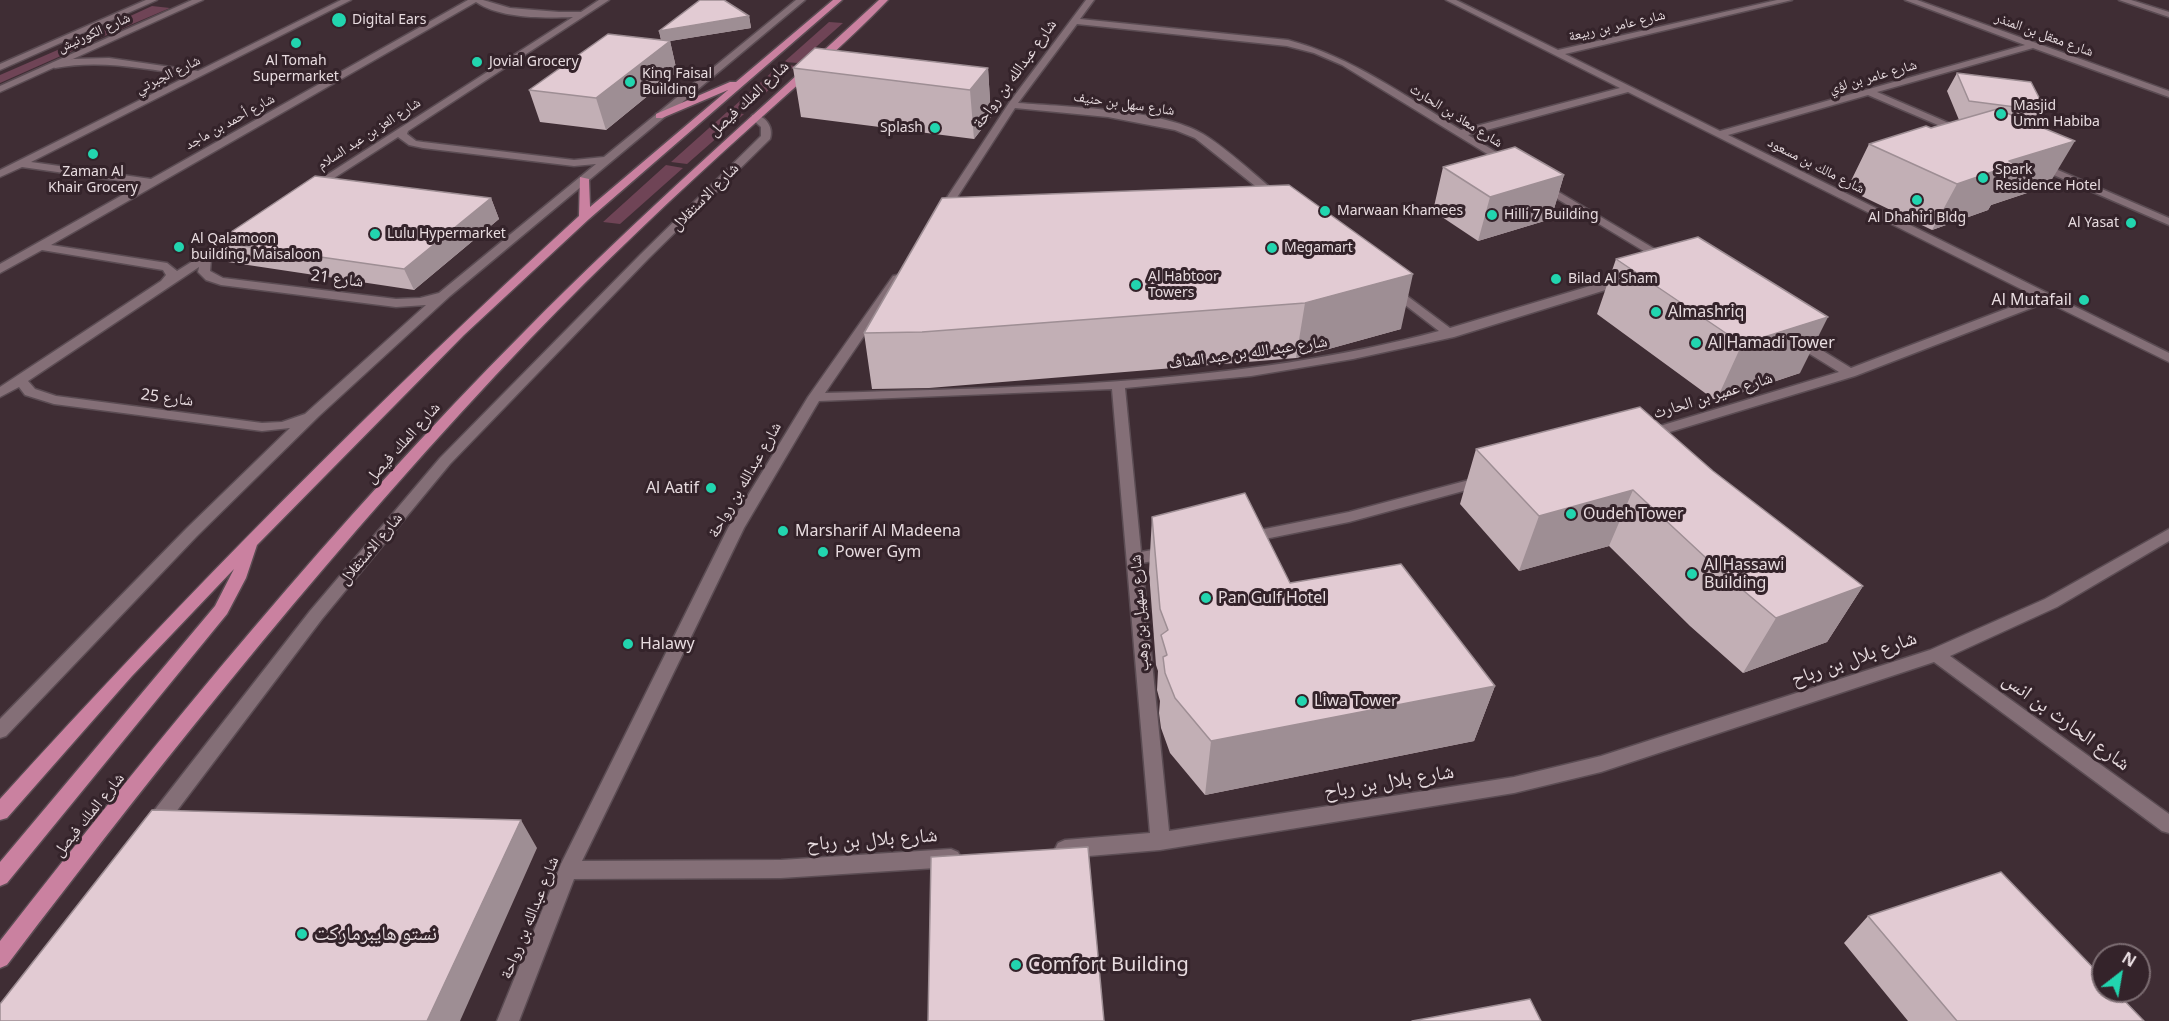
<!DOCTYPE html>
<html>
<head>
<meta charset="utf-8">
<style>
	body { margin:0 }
	#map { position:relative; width:2169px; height:1021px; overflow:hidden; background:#3f2d34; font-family:"Noto Sans",sans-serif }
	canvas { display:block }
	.north { position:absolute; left:2091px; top:943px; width:60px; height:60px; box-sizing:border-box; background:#34232a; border:2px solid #7c6d72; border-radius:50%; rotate:31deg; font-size:16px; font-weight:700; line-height:24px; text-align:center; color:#e7dbdf }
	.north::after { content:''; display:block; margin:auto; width:21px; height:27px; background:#22d5af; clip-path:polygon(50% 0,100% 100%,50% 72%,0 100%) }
</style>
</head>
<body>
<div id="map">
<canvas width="2169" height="1021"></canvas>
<div class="north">N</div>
</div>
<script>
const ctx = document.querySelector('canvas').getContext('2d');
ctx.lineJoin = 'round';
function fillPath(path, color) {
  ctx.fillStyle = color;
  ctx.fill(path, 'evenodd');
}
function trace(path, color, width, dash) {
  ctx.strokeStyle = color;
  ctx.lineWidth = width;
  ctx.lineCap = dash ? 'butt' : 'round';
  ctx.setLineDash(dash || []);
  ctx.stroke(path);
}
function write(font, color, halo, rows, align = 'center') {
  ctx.font = font + ' "Noto Sans","Noto Naskh Arabic",sans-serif';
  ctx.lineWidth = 6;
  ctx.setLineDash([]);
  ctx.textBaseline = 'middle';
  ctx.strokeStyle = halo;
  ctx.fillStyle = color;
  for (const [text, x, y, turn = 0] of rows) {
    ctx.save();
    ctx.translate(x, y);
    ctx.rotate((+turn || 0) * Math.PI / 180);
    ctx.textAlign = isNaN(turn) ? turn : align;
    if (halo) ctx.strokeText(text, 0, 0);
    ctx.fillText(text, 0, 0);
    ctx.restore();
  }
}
const green = new Path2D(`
	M 152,6 L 170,8 L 88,43 L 76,41 Z
	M 829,22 L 843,23 L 798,63 L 784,62 Z
	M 69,45 L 81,47 L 0,83 L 0,75 Z
	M 781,64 L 795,66 L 747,110 L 731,109 Z
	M 727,112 L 744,114 L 687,164 L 671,162 Z
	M 666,165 L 683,168 L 620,224 L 603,222 Z`);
const minor = new Path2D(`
	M 341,0 L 351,0 L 31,162 L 151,179 L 468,0 L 483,0 L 510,8 L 559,12 L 581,12 L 599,0 L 609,0 L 408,131 L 407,134 L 416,141 L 423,142 L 574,160 L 604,157 L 796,0 L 805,0 L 450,296 L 319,416 L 197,536 L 6,736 L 0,738 L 0,719 L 187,528 L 290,428 L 262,431 L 54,404 L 25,395 L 19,387 L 0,397 L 0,387 L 161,281 L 166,275 L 163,270 L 42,250 L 0,273 L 0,264 L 142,184 L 22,167 L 0,177 L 0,170 L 190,75 C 144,69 101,59 55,68 L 51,65 L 52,63 L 73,59 L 109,58 L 198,71 ZM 476,2 C 501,19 544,18 573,17 L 308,187 L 309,189 L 317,189 L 398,137 L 409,145 L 423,148 L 574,166 L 596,164 L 439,293 L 420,298 L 396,299 L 223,278 L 210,271 L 211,259 L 239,240 L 241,238 L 235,235 L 177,271 L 167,263 L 51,245 ZM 199,267 L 198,272 L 206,280 L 221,285 L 396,307 L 426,305 L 305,414 L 282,422 L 262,423 L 56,396 L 35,389 L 28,381 Z
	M 1086,0 L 1094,0 L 1080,19 L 1288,40 C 1352,57 1405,96 1461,130 L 1620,88 L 1446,0 L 1456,0 L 1558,50 L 1777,0 L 1792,0 L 1565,54 L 1720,131 L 2025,45 L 1905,0 L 1917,0 L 2169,91 L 2169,97 L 2033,48 L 1877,92 L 1965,130 L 1965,134 L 1959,134 L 1868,95 L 1728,135 L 2169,353 L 2169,362 L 2047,302 L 1855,376 L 1650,438 L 1640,438 L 1638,435 L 1640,432 L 1839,372 L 1792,343 L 1790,340 L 1792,337 L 1800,337 L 1851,368 L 2037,297 L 1628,92 L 1468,135 L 1511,161 L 1511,165 L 1507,166 L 1342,65 L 1314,53 L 1287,46 L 1077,24 L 1018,103 C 1068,107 1161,109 1203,134 C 1228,149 1258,178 1282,197 L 1282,201 L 1274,201 L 1195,138 L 1175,130 L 1108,117 L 1015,108 L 945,216 L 937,216 L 936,214 L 1009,103 Z
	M 2119,0 L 2131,0 L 2169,12 L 2169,17 Z
	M 752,115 C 765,114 774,127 770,139 L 649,258 L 450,464 L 322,619 L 160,833 L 153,835 L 146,833 L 143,827 L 146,821 L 310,611 L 440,458 L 641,254 L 761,136 L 761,127 L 752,119 Z
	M 2037,161 L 2169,218 L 2169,225 L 2033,166 L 2033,162 Z
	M 1540,181 L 1670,258 L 1672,260 L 1670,262 L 1662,262 L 1536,186 L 1535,184 Z
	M 897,275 L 903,279 L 825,393 C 1030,387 1239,385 1439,331 L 1387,291 L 1385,288 L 1391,284 L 1450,328 L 1620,277 L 1628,277 L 1630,280 L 1628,283 L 1454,337 L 1353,359 L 1251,376 L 1125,388 L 1141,552 L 1168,547 L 1174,549 L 1176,553 L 1174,557 L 1142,563 L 1169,831 L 1514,777 L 1601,756 L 1930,650 L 2045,599 L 2169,529 L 2169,541 L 2057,607 L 1950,656 L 2169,814 L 2169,833 L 2162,831 L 1934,662 L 1601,772 L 1514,793 L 1160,850 L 1065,858 L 1058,855 L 1055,849 L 1058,843 L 1065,840 L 1150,833 L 1112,389 L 819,401 L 744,528 L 582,861 L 781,860 L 951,849 L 958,852 L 961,858 L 958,864 L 951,867 L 781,878 L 574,879 L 519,1021 L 497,1021 L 561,864 L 728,528 L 808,397 L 893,276 Z
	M 1484,476 L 1491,481 L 1489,484 L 1349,522 L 1245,543 L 1240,542 L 1237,538 L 1240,534 L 1245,533 L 1349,512 Z`);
const secondary = new Path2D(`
	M 146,0 L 157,0 L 0,70 L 0,64 Z
	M 192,0 L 203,0 L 0,92 L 0,86 Z`);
const primary = new Path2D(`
	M 833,0 L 842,0 L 589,219 L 464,335 L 257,545 L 246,578 L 227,614 L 7,883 L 0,886 L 0,862 L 215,606 L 234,569 L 132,676 L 7,818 L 0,820 L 0,799 C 184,596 377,401 579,216 L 580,177 L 589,179 L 590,207 L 728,90 L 662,118 L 656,118 L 656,114 L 730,82 L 736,82 Z
	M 879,0 L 888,0 C 846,44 798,84 753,125 C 676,194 601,265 530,339 C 342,536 172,748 7,965 L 0,968 L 0,941 C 165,730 335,522 524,332 C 638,216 760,110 879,0 Z`);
const wall = new Path2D(`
	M 749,16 L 751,28 L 670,41 L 677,72 L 606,130 L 540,122 L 529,90 L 661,40 L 659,31 Z
	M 793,68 L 988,68 L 991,117 L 974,139 L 801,117 Z
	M 1957,73 L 2046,111 L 2038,125 L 2048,186 L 1991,205 L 1988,210 L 1932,230 L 1847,189 L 1869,144 L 1959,120 L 1947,91 Z
	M 1443,167 L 1564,175 L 1551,219 L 1478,241 L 1433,211 Z
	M 491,198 L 499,219 L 414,290 L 228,262 L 216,242 Z
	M 942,198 L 1401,329 L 1296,358 L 929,388 L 872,389 L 864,333 Z
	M 1616,259 L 1800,373 L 1716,401 L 1597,314 Z
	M 1476,449 L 1713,471 L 1863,586 L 1827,642 L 1743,673 L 1690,626 L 1609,546 L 1519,571 L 1460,504 Z
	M 1152,517 L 1290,583 L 1495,686 L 1474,741 L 1205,795 L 1170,753 L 1161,728 L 1159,713 L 1160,701 L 1157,690 L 1158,671 L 1156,665 L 1149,572 Z
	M 1868,916 L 2144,1021 L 1908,1021 L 1844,943 Z`);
const shadedWall = new Path2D(`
	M 749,16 L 751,28 L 670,41 L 677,72 L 606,130 L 596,98 L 662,43 L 659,31 Z
	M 988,68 L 991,117 L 974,139 L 970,90 Z
	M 2075,141 L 2048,186 L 1991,205 L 1988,210 L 1932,230 L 1957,184 L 2009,161 Z
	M 1564,175 L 1551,219 L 1478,241 L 1490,197 Z
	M 491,198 L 499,219 L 414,290 L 404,269 Z
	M 1413,274 L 1401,329 L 1296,358 L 1305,303 Z
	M 1828,317 L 1800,373 L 1716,401 L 1742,344 Z
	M 1633,490 L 1609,546 L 1519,571 L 1539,516 Z
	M 1863,586 L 1827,642 L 1743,673 L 1776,618 Z
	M 1495,686 L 1474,741 L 1205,795 L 1211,741 Z
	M 521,820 L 537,848 L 460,1021 L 427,1021 Z`);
const building = new Path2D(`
	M 700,0 L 724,0 L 749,16 L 659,31 Z
	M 608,34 L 670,41 L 596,98 L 529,90 Z
	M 815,48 L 988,68 L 970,90 L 793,68 Z
	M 1957,73 L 2031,82 L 2046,111 L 1969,101 Z
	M 1997,109 L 2075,141 L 2009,161 L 2015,164 L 1957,184 L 1869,144 L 1926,126 L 1931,128 Z
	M 1515,147 L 1564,175 L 1490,197 L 1443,167 Z
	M 315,176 L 491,198 L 404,269 L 216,242 Z
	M 1289,185 L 1413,274 L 1305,303 L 922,332 L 864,333 L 942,198 Z
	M 1698,237 L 1828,317 L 1742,344 L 1616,259 Z
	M 1640,407 L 1713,471 L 1863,586 L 1776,618 L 1719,570 L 1633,490 L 1539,516 L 1476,449 Z
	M 1245,493 L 1290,583 L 1401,564 L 1495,686 L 1211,741 L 1175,698 L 1165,673 L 1163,657 L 1167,655 L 1161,635 L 1168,630 L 1160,609 L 1152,517 Z
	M 152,810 L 521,820 L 427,1021 L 0,1021 L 0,1004 Z
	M 1088,847 L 1104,1021 L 928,1021 L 931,857 Z
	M 2001,872 L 2103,978 L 2103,991 L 2115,991 L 2144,1021 L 1957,1021 L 1868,916 Z
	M 1530,999 L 1541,1021 L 1412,1021 Z`);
const markers = [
	[339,20,8,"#22d5af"],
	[296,43,6,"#22d5af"],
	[477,62,6,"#22d5af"],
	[630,82,6,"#22d5af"],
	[2001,114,6,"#22d5af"],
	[935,128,6,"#22d5af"],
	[93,154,6,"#22d5af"],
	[1983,178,6,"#22d5af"],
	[1917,200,6,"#22d5af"],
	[1325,211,6,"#22d5af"],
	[1492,215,6,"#22d5af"],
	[2131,223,6,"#22d5af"],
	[375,234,6,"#22d5af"],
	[179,247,6,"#22d5af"],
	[1272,248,6,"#22d5af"],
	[1556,279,6,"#22d5af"],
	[1136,285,6,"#22d5af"],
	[2084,300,6,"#22d5af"],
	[1656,312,6,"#22d5af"],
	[1696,343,6,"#22d5af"],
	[711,488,6,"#22d5af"],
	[1571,514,6,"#22d5af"],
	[783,531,6,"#22d5af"],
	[823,552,6,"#22d5af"],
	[1692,574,6,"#22d5af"],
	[1206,598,6,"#22d5af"],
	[628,644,6,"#22d5af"],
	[1302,701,6,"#22d5af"],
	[302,934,6,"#22d5af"],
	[1016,965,6,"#22d5af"]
];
const farPoinames = [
	["Digital Ears",352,20],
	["Al Tomah",296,61,"center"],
	["Supermarket",296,77,"center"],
	["Jovial Grocery",489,62],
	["King Faisal",642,74],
	["Building",642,90],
	["Masjid",2013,106],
	["Umm Habiba",2013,122],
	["Splash",923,128,"right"],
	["Spark",1995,170],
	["Residence Hotel",1995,186],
	["Zaman Al",93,172,"center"],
	["Khair Grocery",93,188,"center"],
	["Marwaan Khamees",1337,211],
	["Hilli 7 Building",1504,215],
	["Al Dhahiri Bldg",1917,218,"center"],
	["Al Yasat",2119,223,"right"],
	["Lulu Hypermarket",387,234],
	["Al Qalamoon",191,239],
	["building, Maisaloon",191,255],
	["Megamart",1284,248],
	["Al Habtoor",1148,277],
	["Towers",1148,293],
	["Bilad Al Sham",1568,279]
];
const farStreetnames = [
	["شارع عامر بن ربيعة",1617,26,-13],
	["شارع الكورنيش",94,33,-24],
	["شارع معقل بن المنذر",2044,35,20],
	["شارع الجبرتي",168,75,-26],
	["شارع عامر بن لؤي",1873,77,-16],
	["شارع سهل بن حنيف",1124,104,8],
	["شارع معاذ بن الحارث",1456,116,32],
	["شارع أحمد بن ماجد",230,122,-29],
	["شارع العز بن عبد السلام",369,134,-33],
	["شارع مالك بن مسعود",1816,166,27]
];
const streetNames = [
	["شارع عبدالله بن رواحة",1015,74,-54],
	["شارع الملك فيصل",749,99,-43],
	["شارع الاستقلال",705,197,-45],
	["شارع 21",337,279,7],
	["شارع عبد الله بن عبد المناف",1248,353,-8],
	["شارع عمير بن الحارث",1713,396,-17],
	["شارع 25",167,398,7],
	["شارع الملك فيصل",403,443,-48],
	["شارع عبدالله بن رواحة",745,480,-60],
	["شارع الاستقلال",371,549,-50],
	["شارع سهيل بن وهب",1140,613,-94],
	["شارع الملك فيصل",89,815,-51],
	["شارع عبدالله بن رواحة",530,918,-68]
];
const poiNames = [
	["Al Mutafail",2072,300,"right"],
	["Almashriq",1668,312],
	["Al Hamadi Tower",1708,343],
	["Al Aatif",699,488,"right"],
	["Oudeh Tower",1583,514],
	["Marsharif Al Madeena",795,531],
	["Power Gym",835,552],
	["Al Hassawi",1704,565],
	["Building",1704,583],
	["Pan Gulf Hotel",1218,598],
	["Halawy",640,644],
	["Liwa Tower",1314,701]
];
const nearStreetnames = [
	["شارع بلال بن رباح",1854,659,-19],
	["شارع الحارث بن انس",2066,722,36],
	["شارع بلال بن رباح",1389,782,-9],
	["شارع بلال بن رباح",872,840,-4]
];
const nearPoinames = [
	["نستو هايبرماركت",314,934],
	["Comfort Building",1028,965]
];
fillPath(green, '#6f4456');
trace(minor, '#5b4c53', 3);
trace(secondary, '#5b4c53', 3);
trace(primary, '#5b4c53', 3);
fillPath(minor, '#846f77');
fillPath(secondary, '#846f77');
fillPath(primary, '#ca81a0');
fillPath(wall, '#c2afb5');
fillPath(shadedWall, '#9e8e94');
fillPath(building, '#e2cbd3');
trace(building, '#9e8e94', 1.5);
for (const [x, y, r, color] of markers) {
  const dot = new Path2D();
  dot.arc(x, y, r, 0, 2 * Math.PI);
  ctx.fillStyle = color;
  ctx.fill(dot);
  trace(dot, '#34232a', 2);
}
write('14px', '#e7dbdf', '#34232a', farPoinames, 'left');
write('14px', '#e7dbdf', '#34232a', farStreetnames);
write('16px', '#e7dbdf', '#34232a', streetNames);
write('16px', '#e7dbdf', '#34232a', poiNames, 'left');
write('20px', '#e7dbdf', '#34232a', nearStreetnames);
write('20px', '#e7dbdf', '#34232a', nearPoinames, 'left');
</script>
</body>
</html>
